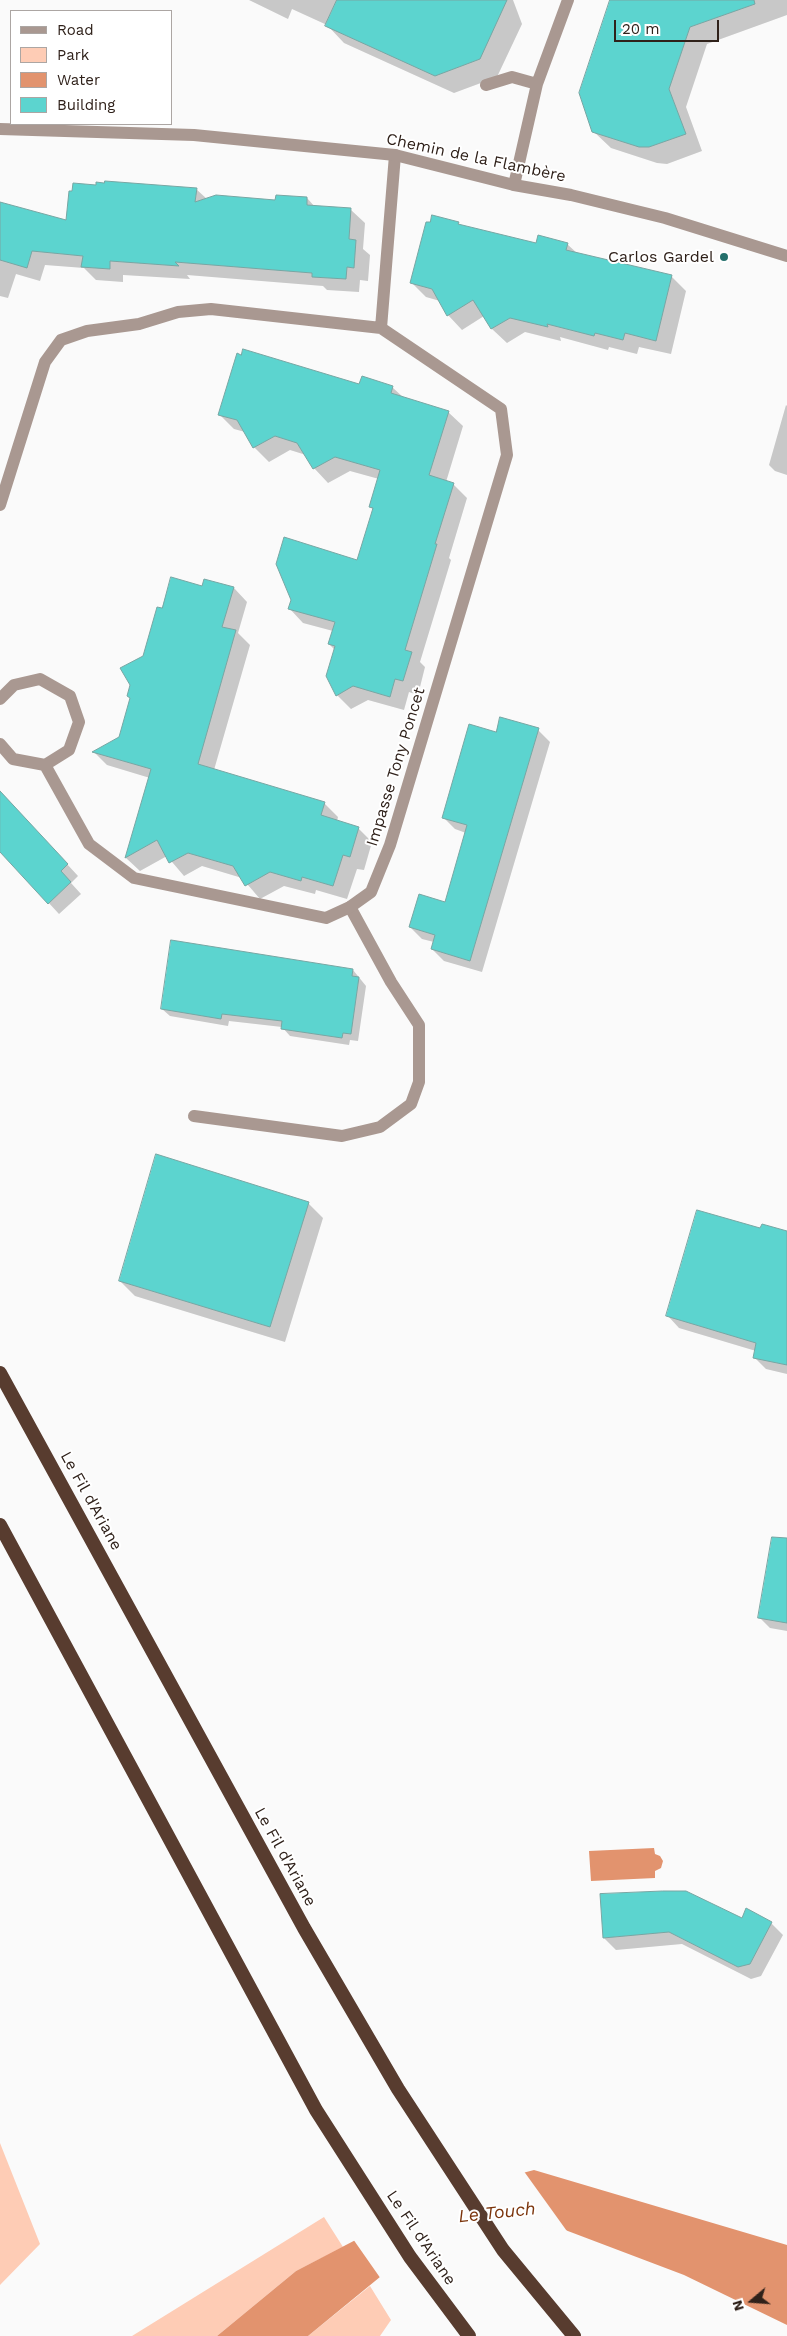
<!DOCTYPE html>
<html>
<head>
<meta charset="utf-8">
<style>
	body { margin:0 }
	#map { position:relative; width:787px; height:2336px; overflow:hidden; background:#fafafa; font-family:"Work Sans",sans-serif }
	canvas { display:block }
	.legend { position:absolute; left:10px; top:10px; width:162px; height:115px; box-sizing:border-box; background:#fff; border:1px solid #aca6a3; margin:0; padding:6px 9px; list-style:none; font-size:15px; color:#2f211a }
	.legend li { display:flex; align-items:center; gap:10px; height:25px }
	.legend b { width:25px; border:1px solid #aca6a3 }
	.north { position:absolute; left:727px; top:2276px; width:50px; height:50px; -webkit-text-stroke:4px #fff; paint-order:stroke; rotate:252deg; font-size:14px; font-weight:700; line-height:20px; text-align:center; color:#2f211a }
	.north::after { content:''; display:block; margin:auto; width:18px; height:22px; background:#2f211a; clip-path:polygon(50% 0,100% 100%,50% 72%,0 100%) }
	.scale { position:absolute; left:614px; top:20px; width:105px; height:22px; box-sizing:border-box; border:2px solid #2f211a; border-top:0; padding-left:6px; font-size:15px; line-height:18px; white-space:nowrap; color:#2f211a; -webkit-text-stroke:4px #fff; paint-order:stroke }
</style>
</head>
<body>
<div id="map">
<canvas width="787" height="2336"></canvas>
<ul class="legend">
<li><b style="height:6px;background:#a99891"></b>Road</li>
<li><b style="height:14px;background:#feccb5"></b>Park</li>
<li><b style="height:14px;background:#e2936e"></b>Water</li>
<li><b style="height:14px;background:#5cd4cf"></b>Building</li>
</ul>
<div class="north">N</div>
<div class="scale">20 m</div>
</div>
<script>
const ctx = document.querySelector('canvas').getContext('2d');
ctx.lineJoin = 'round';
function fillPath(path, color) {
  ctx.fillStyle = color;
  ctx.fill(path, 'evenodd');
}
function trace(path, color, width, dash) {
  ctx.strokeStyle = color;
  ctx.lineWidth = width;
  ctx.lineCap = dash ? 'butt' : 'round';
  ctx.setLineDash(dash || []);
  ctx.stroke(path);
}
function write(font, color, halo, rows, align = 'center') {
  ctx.font = font + ' "Work Sans",sans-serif';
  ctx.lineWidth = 4;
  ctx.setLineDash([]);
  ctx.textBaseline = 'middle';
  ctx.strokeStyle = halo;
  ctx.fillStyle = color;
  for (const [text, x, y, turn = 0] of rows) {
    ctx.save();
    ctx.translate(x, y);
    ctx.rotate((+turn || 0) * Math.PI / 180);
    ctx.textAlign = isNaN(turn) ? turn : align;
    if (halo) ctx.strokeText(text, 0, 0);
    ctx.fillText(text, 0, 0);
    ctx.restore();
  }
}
const green = new Path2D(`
	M 0,2143 L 40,2244 L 0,2285 Z
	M 324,2217 L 343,2247 L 296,2271 L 217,2336 L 132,2336 Z
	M 370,2286 L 391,2320 L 380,2336 L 308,2336 Z`);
const water = new Path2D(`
	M 654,1848 L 655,1854 L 660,1856 L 663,1861 L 661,1868 L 655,1871 L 655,1878 L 591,1881 L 589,1851 Z
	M 534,2170 L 787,2245 L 787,2325 L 684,2275 L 552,2225 L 500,2225 L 453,2232 L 408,2254 L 308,2336 L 217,2336 L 296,2271 L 417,2208 L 477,2185 Z`);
const pier = new Path2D(`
	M 523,2170 L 569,2234 L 551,2227 L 500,2228 L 453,2234 L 410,2256 L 381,2279 L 353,2239 L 416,2205 L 476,2183 Z`);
const shadow = new Path2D(`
	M 249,0 L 513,0 L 522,24 L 497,77 L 454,93 L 344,43 L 327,25 L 292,9 L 288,19 Z
	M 612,0 L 787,0 L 787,15 L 707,44 L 686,107 L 702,151 L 667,164 L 657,163 L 611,148 L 593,131 Z
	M 196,189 L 207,199 L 276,202 L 307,198 L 315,207 L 351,210 L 365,223 L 363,249 L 370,255 L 368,281 L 360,280 L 359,292 L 327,290 L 323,286 L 187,275 L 190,279 L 123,275 L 123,282 L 96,280 L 84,268 L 45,265 L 40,281 L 16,274 L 8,298 L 0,296 L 0,203 L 67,222 Z
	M 458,223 L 461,226 L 537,244 L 567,244 L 578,254 L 671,276 L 686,291 L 671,354 L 639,347 L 637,354 L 609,347 L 608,350 L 560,337 L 561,341 L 525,332 L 507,343 L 492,329 L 484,316 L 462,330 L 448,315 L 440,301 L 426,297 L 412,283 Z
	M 360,385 L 392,387 L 404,398 L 448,412 L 463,426 L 446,482 L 453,484 L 467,498 L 449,558 L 451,560 L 420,662 L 425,667 L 418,695 L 409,692 L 404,710 L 368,700 L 351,709 L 337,695 L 335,650 L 329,644 L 333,631 L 303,623 L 289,608 L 292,600 L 358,561 L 374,510 L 370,507 L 379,479 L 350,471 L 328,483 L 314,468 L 306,455 L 290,450 L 269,462 L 254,447 L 245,432 L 234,429 L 219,414 Z
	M 786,405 L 787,406 L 787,475 L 775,471 L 769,465 Z
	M 203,587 L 234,588 L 247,602 L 238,633 L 250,645 L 214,770 L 324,803 L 338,817 L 337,821 L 358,828 L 372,842 L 364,870 L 357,869 L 347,899 L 316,890 L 315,894 L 284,886 L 260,899 L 242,878 L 202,866 L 184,876 L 167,856 L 140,871 L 126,858 L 150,778 L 107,765 L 94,752 L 120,738 L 144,657 L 163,610 Z
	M 538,730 L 550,742 L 482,972 L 444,961 L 432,949 L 434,942 L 422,939 L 410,927 L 446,903 L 466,833 L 455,829 L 443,817 L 497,733 Z
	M 0,791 L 78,876 L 71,883 L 81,894 L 59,914 L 0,850 Z
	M 353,970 L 366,986 L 358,1041 L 350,1040 L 349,1045 L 290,1036 L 282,1027 L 229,1021 L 228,1026 L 170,1016 L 162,1009 Z
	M 308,1203 L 323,1218 L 285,1342 L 135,1296 L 120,1281 Z
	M 787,1232 L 787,1374 L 766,1369 L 755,1358 L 756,1351 L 679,1328 L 668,1316 Z
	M 787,1550 L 787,1631 L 770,1628 L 759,1617 Z
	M 742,1920 L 771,1923 L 783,1935 L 761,1976 L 751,1979 L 682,1944 L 616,1950 L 604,1938 Z`);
const building = new Path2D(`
	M 337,0 L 507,0 L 480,59 L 435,76 L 325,26 Z
	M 610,0 L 754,0 L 755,4 L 690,27 L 669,89 L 686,134 L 649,147 L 639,147 L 592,132 L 579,93 Z
	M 105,181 L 197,188 L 195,202 L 216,195 L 275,200 L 276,195 L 307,197 L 307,205 L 351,208 L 349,239 L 356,240 L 354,268 L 347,267 L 346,279 L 312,277 L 312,273 L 175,262 L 179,266 L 110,261 L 110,269 L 81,267 L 83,256 L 32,251 L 27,268 L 0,260 L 0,202 L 66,220 L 69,191 L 72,191 L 73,183 L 96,185 L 96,182 L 104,183 Z
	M 432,215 L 459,222 L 458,224 L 536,243 L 538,235 L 568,243 L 566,250 L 672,275 L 656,341 L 625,333 L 623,340 L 595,333 L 594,336 L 547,324 L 548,327 L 510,318 L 491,329 L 473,300 L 447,316 L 432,289 L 410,283 L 426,222 L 430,222 Z
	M 243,349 L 359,384 L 362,376 L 393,386 L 391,393 L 449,411 L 429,475 L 454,483 L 435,544 L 437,544 L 405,650 L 412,652 L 403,681 L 395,679 L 390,697 L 353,686 L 336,696 L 326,676 L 335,646 L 328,644 L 335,622 L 288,609 L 291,600 L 276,564 L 284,537 L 357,560 L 373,508 L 369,507 L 380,470 L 335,457 L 313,469 L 297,443 L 275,436 L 253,448 L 237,420 L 218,415 L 237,353 L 241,355 Z
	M 171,577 L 202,586 L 204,579 L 234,587 L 222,627 L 236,630 L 198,764 L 325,802 L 321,815 L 359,827 L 350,857 L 343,855 L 333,886 L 302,877 L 301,881 L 270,872 L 245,886 L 233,866 L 188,853 L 169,863 L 157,840 L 125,858 L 151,769 L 92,752 L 119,737 L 130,698 L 127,696 L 130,685 L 120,668 L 143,656 L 157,607 L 162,608 Z
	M 500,717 L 539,728 L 470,961 L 431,949 L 435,935 L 409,927 L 419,894 L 445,902 L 467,825 L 442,818 L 469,724 L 496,732 Z
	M 0,791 L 68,864 L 61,871 L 71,882 L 48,904 L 0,852 Z
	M 171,940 L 353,969 L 352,976 L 359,977 L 351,1034 L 343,1033 L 342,1038 L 281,1029 L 282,1021 L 222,1014 L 221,1019 L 161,1009 Z
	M 156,1154 L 309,1202 L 270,1327 L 119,1281 Z
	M 697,1210 L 760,1228 L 762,1224 L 787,1231 L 787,1365 L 753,1358 L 756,1343 L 666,1316 Z
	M 772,1537 L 787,1538 L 787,1623 L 758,1618 Z
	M 663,1891 L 686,1891 L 742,1918 L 746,1908 L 772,1922 L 750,1964 L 738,1967 L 669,1932 L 603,1938 L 600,1894 Z`);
const service = new Path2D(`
	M 194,1116 L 342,1136 L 380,1127 L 411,1104 L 419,1082 L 419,1025 L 391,982 L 350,907`);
const minor = new Path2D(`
	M 486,85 L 512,77 L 537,84
	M 514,185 L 537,84 L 568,0
	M 0,505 L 45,362 L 61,340 L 87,331 L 139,324 L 178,312 L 211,309 L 381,328
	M 0,699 L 14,685 L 40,679 L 70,696 L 79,722 L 69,750 L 45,765 L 13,759 L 0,744
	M 45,765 L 89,844 L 134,878 L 326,918 L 350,907 L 371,892 L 390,845 L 507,455 L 501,409 L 381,328 L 395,155`);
const tertiary = new Path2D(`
	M 0,129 L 194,135 L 395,155 L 514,185 L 571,195 L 665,218 L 787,256`);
const trunk = new Path2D(`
	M 0,1373 L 304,1928 L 398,2089 L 503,2250 L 574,2336
	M 0,1525 L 316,2110 L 410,2257 L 469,2336`);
const markers = [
	[724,257,5,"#25706c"]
];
const streetNames = [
	["Chemin de la Flambère",476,158,12],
	["Impasse Tony Poncet",396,767,-73],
	["Le Fil d'Ariane",91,1501,61],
	["Le Fil d'Ariane",285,1857,61],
	["Le Fil d'Ariane",421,2238,56]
];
const poiNames = [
	["Carlos Gardel",714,257]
];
const waterNames = [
	["Le Touch",497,2213,-6]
];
fillPath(green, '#feccb5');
fillPath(water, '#e2936e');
fillPath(pier, '#fafafa');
fillPath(shadow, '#0003');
fillPath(building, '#5cd4cf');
trace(building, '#78a6a3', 1);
trace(service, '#a99891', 12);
trace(minor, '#a99891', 12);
trace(tertiary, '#a99891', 12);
trace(trunk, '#583c2f', 14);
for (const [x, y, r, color] of markers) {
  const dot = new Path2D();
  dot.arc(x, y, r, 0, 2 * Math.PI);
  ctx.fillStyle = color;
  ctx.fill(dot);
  trace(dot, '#fff', 2);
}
write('16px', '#2f211a', '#fff', streetNames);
write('16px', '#2f211a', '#fff', poiNames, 'right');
write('italic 18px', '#7b340b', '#fff', waterNames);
</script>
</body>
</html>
